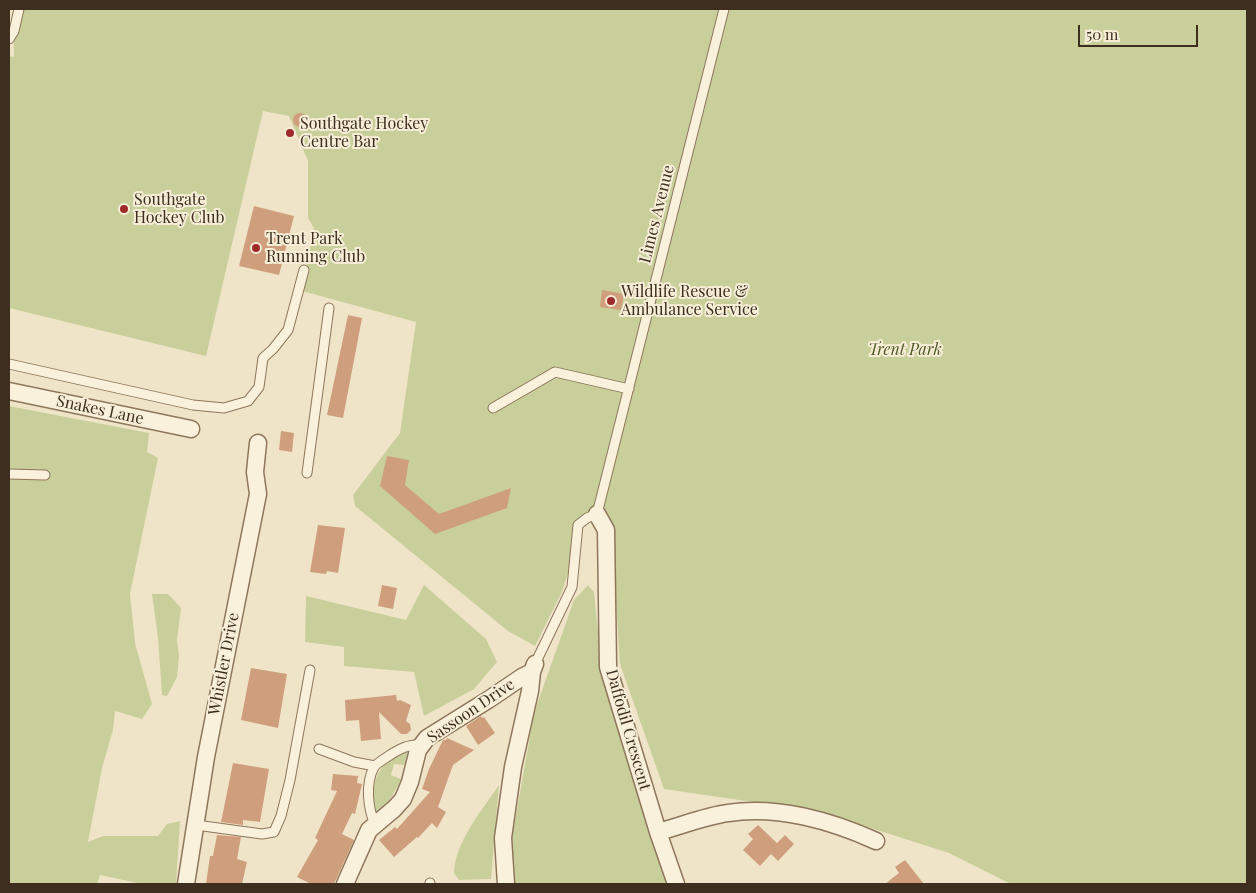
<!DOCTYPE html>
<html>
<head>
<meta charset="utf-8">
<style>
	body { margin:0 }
	#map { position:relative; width:1256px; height:893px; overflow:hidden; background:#f0e4c8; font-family:"Playfair Display",serif }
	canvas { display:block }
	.frame { position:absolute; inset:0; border:10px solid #3d2e20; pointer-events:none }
	.scale { position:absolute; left:1078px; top:25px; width:120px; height:22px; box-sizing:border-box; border:2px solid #3d2e20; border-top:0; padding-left:6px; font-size:15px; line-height:18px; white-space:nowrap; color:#3d2e20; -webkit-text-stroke:4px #f7eed8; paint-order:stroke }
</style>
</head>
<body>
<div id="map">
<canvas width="1256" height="893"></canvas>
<div class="frame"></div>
<div class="scale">50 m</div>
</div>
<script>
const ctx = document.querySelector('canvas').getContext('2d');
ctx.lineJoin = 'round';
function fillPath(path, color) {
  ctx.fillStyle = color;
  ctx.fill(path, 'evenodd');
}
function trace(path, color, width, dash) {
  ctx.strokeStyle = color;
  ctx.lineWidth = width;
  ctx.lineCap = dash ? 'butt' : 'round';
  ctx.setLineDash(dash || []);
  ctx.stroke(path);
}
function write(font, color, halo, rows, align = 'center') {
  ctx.font = font + ' "Playfair Display",serif';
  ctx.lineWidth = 4;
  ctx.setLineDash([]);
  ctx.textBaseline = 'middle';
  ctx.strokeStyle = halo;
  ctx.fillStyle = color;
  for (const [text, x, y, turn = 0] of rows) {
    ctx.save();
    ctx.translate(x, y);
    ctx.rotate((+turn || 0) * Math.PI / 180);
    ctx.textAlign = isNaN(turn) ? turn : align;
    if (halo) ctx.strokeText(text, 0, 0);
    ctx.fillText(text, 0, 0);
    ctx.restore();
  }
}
const green = new Path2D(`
	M 13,9 L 1247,9 L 1247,884 L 1011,884 L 949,853 L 821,812 L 664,789 L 620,664 L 611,524 L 587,512 L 562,592 L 535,646 L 508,631 L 355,506 L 353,495 L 400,433 L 416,322 L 302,291 L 314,228 L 308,218 L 308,161 L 289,116 L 263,111 L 206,356 L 9,308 L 9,56 L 14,57 Z
	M 9,406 L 149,433 L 147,452 L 158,458 L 130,594 L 135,643 L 152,704 L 142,719 L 115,711 L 113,730 L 102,768 L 88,842 L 103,836 L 158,836 L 167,824 L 180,821 L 176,884 L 142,884 L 100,875 L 97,884 L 9,884 Z
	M 424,585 L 486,639 L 497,662 L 474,689 L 424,716 L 414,672 L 344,666 L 344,647 L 305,642 L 306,596 L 406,620 Z
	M 588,585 L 594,592 L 602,671 L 671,884 L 515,884 L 512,838 L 534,713 L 574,600 Z
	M 152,594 L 168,594 L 181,608 L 177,640 L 179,656 L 177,677 L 167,696 L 162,695 L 158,638 Z
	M 408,751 L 404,765 L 394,764 L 391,775 L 401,779 C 394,793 388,806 374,814 C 372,780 374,765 408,751 Z
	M 499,785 L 491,879 L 459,880 L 454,873 C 455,842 482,810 499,785 Z`);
const building = new Path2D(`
	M293 120a7 7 0 1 1 14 0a7 7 0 1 1-14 0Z
	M 254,206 L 294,216 L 279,275 L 239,266 Z
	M 602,290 L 624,294 L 621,310 L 600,307 Z
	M 348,315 L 362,318 L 343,418 L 327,415 Z
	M 281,431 L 294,433 L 292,452 L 279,450 Z
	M 387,456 L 409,460 L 405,485 L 439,514 L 511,488 L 507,508 L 435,534 L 380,486 Z
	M 318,525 L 345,528 L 338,573 L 327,571 L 326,574 L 310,572 Z
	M 382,585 L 397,588 L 393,609 L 378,606 Z
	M 251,668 L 287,674 L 278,728 L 241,720 Z
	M 396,695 L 397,701 L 400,700 L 411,705 L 406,721 L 410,724 L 411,730 L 407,734 L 401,734 L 379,712 L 381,739 L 361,741 L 359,720 L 346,721 L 345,700 Z
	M 481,716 L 482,718 L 484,717 L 495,733 L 478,745 L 466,726 Z
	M 447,738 L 474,750 L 453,765 L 438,807 L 446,812 L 437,828 L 432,823 L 418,838 L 417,837 L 394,857 L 379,840 L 395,827 L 397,829 L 430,792 L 422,789 L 429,769 L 443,740 L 446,740 Z
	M 233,763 L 269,769 L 260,822 L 243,820 L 243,825 L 221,822 Z
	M 333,774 L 358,776 L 357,783 L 362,784 L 355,814 L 352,813 L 342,834 L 354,840 L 334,884 L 311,884 L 297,877 L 318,840 L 315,838 L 337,791 L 331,790 Z
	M 758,825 L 777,843 L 785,835 L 794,844 L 778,861 L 771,854 L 760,866 L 743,850 L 753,839 L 748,834 Z
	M 217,835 L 241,837 L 237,859 L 247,862 L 242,884 L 206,884 L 210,856 L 213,856 Z
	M 905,860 L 924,884 L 885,884 L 899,873 L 895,867 Z`);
const service = new Path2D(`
	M 9,39 L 14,31 L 19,9
	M 9,364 L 193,405 L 224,408 L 248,401 L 259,387 L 263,358 L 273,349 L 288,330 L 304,270
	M 493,408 L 555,372 L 629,389
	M 307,473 L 329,308
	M 9,474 L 45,475
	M 535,664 L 572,587 L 578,525 L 587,518 L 597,514 L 724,9
	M 319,749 L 354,762 L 375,766
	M 375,824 C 368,809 365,784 374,767 C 377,763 397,750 403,748 C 408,745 416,745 422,744
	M 196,825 L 262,834 L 274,832 L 281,816 L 290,780 L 310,670
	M 430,884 L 430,883`);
const minor = new Path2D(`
	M 9,391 L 191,429
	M 597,514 L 606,530 L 608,667 L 658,832 L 676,884
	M 658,832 C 681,826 705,816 728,813 C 777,805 832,821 876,841
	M 186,884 L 206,757 L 258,494 L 255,472 L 258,443
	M 345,884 L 369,830 L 394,809 L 403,799 L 410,782 L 418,750 L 427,738 L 488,700 L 522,677 L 532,672
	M 506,884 L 503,838 L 513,767 L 530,691 L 532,672 L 535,664`);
const markers = [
	[290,133,5,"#9e2a2b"],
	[124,209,5,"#9e2a2b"],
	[256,248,5,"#9e2a2b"],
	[611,301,5,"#9e2a2b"]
];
const poiNames = [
	["Southgate Hockey",300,124],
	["Centre Bar",300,142],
	["Southgate",134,200],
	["Hockey Club",134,218],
	["Trent Park",266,239],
	["Running Club",266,257],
	["Wildlife Rescue &",621,292],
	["Ambulance Service",621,310]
];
const streetNames = [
	["Limes Avenue",657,214,-76],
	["Snakes Lane",100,410,12],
	["Whistler Drive",224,664,-79],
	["Sassoon Drive",471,711,-34],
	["Daffodil Crescent",628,730,74]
];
const parkNames = [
	["Trent Park",905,350]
];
fillPath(green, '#c9cf9b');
fillPath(building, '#cf9f7d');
trace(service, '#8d765c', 11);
trace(minor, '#8d765c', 19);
trace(service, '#faf1dc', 9);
trace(minor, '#faf1dc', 16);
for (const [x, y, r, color] of markers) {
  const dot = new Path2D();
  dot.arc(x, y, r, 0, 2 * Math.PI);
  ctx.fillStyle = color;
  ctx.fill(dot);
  trace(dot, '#f7eed8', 2);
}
write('16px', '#3d2e20', '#f7eed8', poiNames, 'left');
write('16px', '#3d2e20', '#f7eed8', streetNames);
write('italic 16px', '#4d5a26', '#f7eed8', parkNames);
</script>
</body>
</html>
